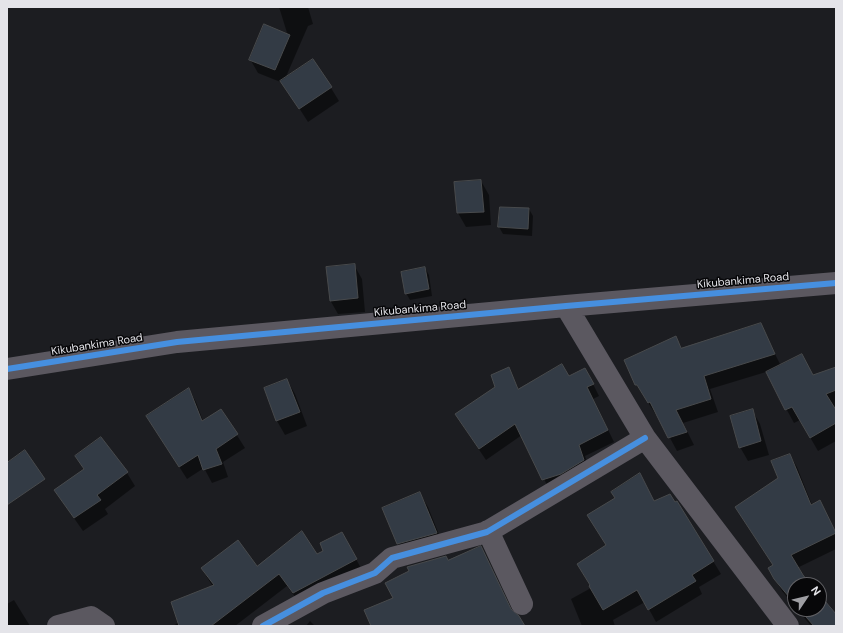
<!DOCTYPE html>
<html>
<head>
<meta charset="utf-8">
<style>
	body { margin:0 }
	#map { position:relative; width:843px; height:633px; overflow:hidden; background:#1c1d21; font-family:"DM Sans",sans-serif }
	canvas { display:block }
	.frame { position:absolute; inset:0; border:8px solid #e4e4e9; pointer-events:none }
	.north { position:absolute; left:787px; top:577px; width:40px; height:40px; box-sizing:border-box; background:#070709; border:1px solid #5f5f63; border-radius:50%; rotate:55deg; font-size:11px; font-weight:700; line-height:16px; text-align:center; color:#e4e4e9 }
	.north::after { content:''; display:block; margin:auto; width:14px; height:18px; background:#9e9ea3; clip-path:polygon(50% 0,100% 100%,50% 72%,0 100%) }
</style>
</head>
<body>
<div id="map">
<canvas width="843" height="633"></canvas>
<div class="frame"></div>
<div class="north">N</div>
</div>
<script>
const ctx = document.querySelector('canvas').getContext('2d');
ctx.lineJoin = 'round';
function fillPath(path, color) {
  ctx.fillStyle = color;
  ctx.fill(path, 'evenodd');
}
function trace(path, color, width, dash) {
  ctx.strokeStyle = color;
  ctx.lineWidth = width;
  ctx.lineCap = dash ? 'butt' : 'round';
  ctx.setLineDash(dash || []);
  ctx.stroke(path);
}
function write(font, color, halo, rows, align = 'center') {
  ctx.font = font + ' "DM Sans",sans-serif';
  ctx.lineWidth = 3;
  ctx.setLineDash([]);
  ctx.textBaseline = 'middle';
  ctx.strokeStyle = halo;
  ctx.fillStyle = color;
  for (const [text, x, y, turn = 0] of rows) {
    ctx.save();
    ctx.translate(x, y);
    ctx.rotate((+turn || 0) * Math.PI / 180);
    ctx.textAlign = isNaN(turn) ? turn : align;
    if (halo) ctx.strokeText(text, 0, 0);
    ctx.fillText(text, 0, 0);
    ctx.restore();
  }
}
const shadow = new Path2D(`
	M 279,7 L 308,7 L 313,24 L 308,26 L 285,79 L 331,88 L 339,101 L 308,122 L 283,83 L 258,73 L 250,59 L 288,36 Z
	M 481,181 L 489,195 L 491,225 L 466,227 L 458,213 Z
	M 501,208 L 529,209 L 533,216 L 532,236 L 503,234 L 499,227 Z
	M 354,265 L 362,279 L 365,312 L 338,314 L 330,300 Z
	M 425,268 L 429,275 L 432,296 L 410,300 L 406,293 Z
	M 760,324 L 781,366 L 813,376 L 836,368 L 836,406 L 833,407 L 836,412 L 836,441 L 818,451 L 800,420 L 794,423 L 766,372 L 710,389 L 718,412 L 683,423 L 694,445 L 677,451 L 657,414 L 656,415 L 636,384 L 675,338 L 682,349 Z
	M 509,369 L 519,390 L 569,377 L 591,380 L 599,396 L 593,399 L 614,442 L 585,456 L 590,472 L 550,491 L 522,435 L 486,460 L 463,426 L 496,387 Z
	M 287,380 L 295,394 L 307,426 L 285,435 L 277,421 L 265,388 Z
	M 189,389 L 196,402 L 203,421 L 221,410 L 245,448 L 223,462 L 228,477 L 212,483 L 204,468 L 187,479 L 155,429 Z
	M 752,410 L 760,424 L 769,455 L 748,461 L 740,447 Z
	M 790,455 L 797,467 L 812,505 L 820,502 L 836,533 L 836,549 L 797,568 L 809,585 L 795,585 L 795,607 L 782,591 L 769,568 L 774,566 L 779,479 Z
	M 79,461 L 127,473 L 135,486 L 105,509 L 108,514 L 83,531 L 55,491 L 84,470 Z
	M 420,494 L 428,507 L 444,547 L 406,557 L 398,543 Z
	M 655,502 L 677,502 L 721,574 L 699,587 L 702,594 L 656,622 L 645,602 L 613,620 L 615,626 L 582,626 L 571,599 L 591,588 L 606,546 Z
	M 349,546 L 363,572 L 301,605 L 287,586 L 235,626 L 173,626 L 179,622 L 213,587 L 202,569 L 257,567 L 317,555 Z
	M 819,599 L 836,623 L 836,626 L 811,626 L 797,609 L 819,609 Z
	M 14,600 L 30,626 L 7,626 L 7,604 Z
	M 310,621 L 315,626 L 306,626 Z`);
const building = new Path2D(`
	M 264,24 L 290,35 L 275,70 L 249,60 Z
	M 313,59 L 332,87 L 299,109 L 280,81 Z
	M 481,180 L 484,212 L 457,213 L 454,182 Z
	M 500,207 L 529,208 L 528,229 L 498,227 Z
	M 355,264 L 358,298 L 330,301 L 326,267 Z
	M 425,267 L 429,289 L 405,294 L 401,272 Z
	M 761,323 L 775,354 L 704,376 L 711,399 L 676,410 L 687,432 L 668,438 L 650,402 L 648,403 L 637,385 L 635,385 L 624,360 L 676,336 L 681,348 Z
	M 802,354 L 813,375 L 836,367 L 836,390 L 826,394 L 836,410 L 836,423 L 810,438 L 792,407 L 785,410 L 766,372 Z
	M 562,364 L 569,376 L 585,368 L 594,384 L 587,387 L 608,430 L 579,445 L 584,460 L 561,474 L 542,480 L 515,424 L 479,449 L 455,414 L 495,387 L 491,375 L 509,367 L 518,389 Z
	M 287,379 L 300,412 L 276,421 L 264,388 Z
	M 189,388 L 202,421 L 221,409 L 238,434 L 216,449 L 222,464 L 203,470 L 198,455 L 179,467 L 146,416 Z
	M 753,409 L 761,441 L 739,448 L 730,416 Z
	M 101,437 L 128,472 L 97,495 L 101,500 L 74,518 L 54,490 L 84,469 L 75,456 Z
	M 25,450 L 45,479 L 7,505 L 7,463 Z
	M 790,454 L 811,505 L 820,500 L 836,533 L 791,555 L 803,575 L 811,585 L 795,585 L 795,604 L 774,579 L 768,568 L 773,565 L 735,507 L 778,478 L 771,461 Z
	M 640,473 L 654,501 L 670,494 L 675,502 L 677,501 L 714,561 L 692,575 L 696,581 L 648,610 L 637,590 L 603,610 L 589,586 L 590,585 L 577,564 L 606,545 L 587,515 L 615,498 L 611,492 Z
	M 420,492 L 437,533 L 397,544 L 382,508 Z
	M 302,531 L 317,554 L 323,551 L 320,543 L 342,532 L 357,559 L 293,593 L 279,574 L 211,626 L 179,626 L 171,602 L 214,585 L 201,568 L 238,540 L 257,566 Z
	M 481,546 L 511,609 L 519,616 L 525,626 L 371,626 L 364,610 L 393,598 L 385,583 L 409,571 L 407,567 L 446,556 L 448,560 Z
	M 819,594 L 836,614 L 836,626 L 814,626 L 799,609 L 819,609 Z`);
const minor = new Path2D(`
	M 566,306 L 645,438 L 788,626
	M 7,369 L 177,342 L 566,306 L 836,283
	M 488,531 L 522,604
	M 58,626 L 91,617 L 104,626
	M 263,626 L 323,593 L 375,573 L 392,558 L 487,532 L 645,438`);
const cycleway = new Path2D(`
	M 7,369 L 177,342 L 566,306 L 836,283
	M 263,626 L 323,593 L 375,573 L 392,558 L 487,532 L 645,438`);
const streetNames = [
	["Kikubankima Road",743,281,-5],
	["Kikubankima Road",420,309,-5],
	["Kikubankima Road",97,345,-9]
];
fillPath(shadow, '#0007');
fillPath(building, '#333b45');
trace(building, '#484a4c', 1);
trace(minor, '#5b5860', 22);
trace(cycleway, '#468fdf', 6);
write('11px', '#e4e4e9', '#070709', streetNames);
</script>
</body>
</html>
